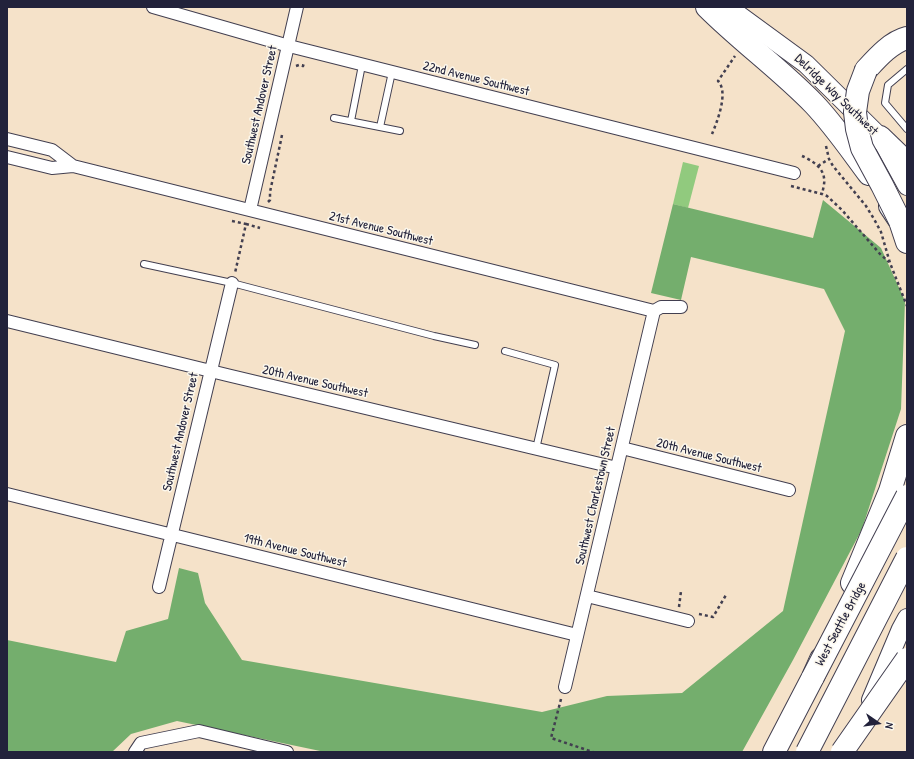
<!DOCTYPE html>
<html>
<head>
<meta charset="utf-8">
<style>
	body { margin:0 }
	#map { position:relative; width:914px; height:759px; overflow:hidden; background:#f5e2c9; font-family:"Patrick Hand",sans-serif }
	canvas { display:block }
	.frame { position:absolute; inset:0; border:8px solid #22223b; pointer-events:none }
	.north { position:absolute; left:858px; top:703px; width:40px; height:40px; -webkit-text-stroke:3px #fbf7ec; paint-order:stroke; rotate:103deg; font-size:11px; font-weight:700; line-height:16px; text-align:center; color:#22223b }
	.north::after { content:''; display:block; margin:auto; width:14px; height:18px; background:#22223b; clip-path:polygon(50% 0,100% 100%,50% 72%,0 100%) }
</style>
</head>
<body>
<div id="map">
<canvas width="914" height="759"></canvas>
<div class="frame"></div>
<div class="north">N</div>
</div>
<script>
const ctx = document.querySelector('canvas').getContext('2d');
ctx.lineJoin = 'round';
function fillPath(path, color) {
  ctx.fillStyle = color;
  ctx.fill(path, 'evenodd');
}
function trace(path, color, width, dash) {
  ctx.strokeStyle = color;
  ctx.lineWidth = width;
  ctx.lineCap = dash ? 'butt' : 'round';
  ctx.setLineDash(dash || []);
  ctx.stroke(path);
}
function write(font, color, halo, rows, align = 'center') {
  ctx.font = font + ' "Patrick Hand",sans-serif';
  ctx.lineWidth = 3;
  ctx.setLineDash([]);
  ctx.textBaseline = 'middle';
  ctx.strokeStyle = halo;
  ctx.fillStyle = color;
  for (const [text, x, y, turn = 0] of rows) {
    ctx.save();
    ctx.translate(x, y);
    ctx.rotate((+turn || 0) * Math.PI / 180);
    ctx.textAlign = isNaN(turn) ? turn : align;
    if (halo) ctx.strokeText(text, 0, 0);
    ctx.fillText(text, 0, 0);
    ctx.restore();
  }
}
const green = new Path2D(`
	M 683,162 L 699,166 L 688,208 L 673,204 Z`);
const forest = new Path2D(`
	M 823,200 L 881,248 L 905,301 L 901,409 L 862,529 L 793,660 L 742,752 L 325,752 L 177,721 L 131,734 L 112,752 L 7,752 L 7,640 L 116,662 L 126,631 L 168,619 L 179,568 L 198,573 L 205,603 L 242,660 L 542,712 L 607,696 L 682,693 L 783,611 L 845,331 L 824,289 L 691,257 L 681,300 L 651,293 L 673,204 L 813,238 Z`);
const path = new Path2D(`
	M 296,66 L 299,65 L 303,66 L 304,63
	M 712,134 C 717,122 729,92 718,81 L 735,56
	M 826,146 L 829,159 L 833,166 L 866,206 L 874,219 L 881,232 L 890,263 L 907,306
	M 802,156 C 811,160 823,167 824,178 C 825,183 823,189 822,194
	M 818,166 L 829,159
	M 791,186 L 822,194 L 827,196 L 842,210 L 880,254 L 889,262
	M 268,202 L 270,200 L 270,192 L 281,140 L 282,135
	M 232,221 L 246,224 L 235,273
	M 246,224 L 260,228
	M 679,607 L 681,591
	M 699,614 L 713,617 L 726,595
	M 561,699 L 551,738 L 593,752`);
const lane = new Path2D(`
	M 907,69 L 888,85 L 885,103 L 907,129
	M 334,118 L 400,131
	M 351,121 L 362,65
	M 380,127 L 392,72
	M 144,264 L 232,283 L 434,336 L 475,345
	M 505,351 L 555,365 L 536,449`);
const street = new Path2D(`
	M 153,7 L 289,46 L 794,173
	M 7,139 L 52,150 L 73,166
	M 7,157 L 52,168 L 73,166 L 654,311 L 661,307 L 681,307
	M 250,210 L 297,7
	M 7,321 L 227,375 L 617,468
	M 622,448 L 789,490
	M 7,494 L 577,635
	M 159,587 L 232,283
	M 587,596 L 688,621
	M 565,687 L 654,311
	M 135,752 L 141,743 L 199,731 L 287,752`);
const secondary = new Path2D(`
	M 728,7 L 806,64 L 880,137 L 907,186
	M 871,700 L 901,629 L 907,618`);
const highway = new Path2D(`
	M 707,7 C 741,41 780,69 814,104 C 834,125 851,150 869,174
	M 866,70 C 877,58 891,42 907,38
	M 880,137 L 907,163
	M 890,206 L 900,221 L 907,242
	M 852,583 L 890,491 L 907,436
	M 774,752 L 813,677 L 821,659`);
const highwayBridge = new Path2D(`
	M 866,70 L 858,91 L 855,112 L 857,129 L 862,148 L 882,185 L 900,221
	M 813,677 L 907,496
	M 807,752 L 907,558
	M 842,752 L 907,659`);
const streetNames = [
	["22nd Avenue Southwest",476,79,14],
	["Delridge Way Southwest",836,95,44],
	["Southwest Andover Street",260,105,-77],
	["21st Avenue Southwest",381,229,14],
	["20th Avenue Southwest",315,382,13],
	["Southwest Andover Street",181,432,-77],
	["20th Avenue Southwest",709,456,14],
	["Southwest Charlestown Street",596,496,-77],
	["19th Avenue Southwest",295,551,14],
	["West Seattle Bridge",841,624,-62]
];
fillPath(green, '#91ca7e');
fillPath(forest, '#74ae6d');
trace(lane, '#423f50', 8);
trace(street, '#423f50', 14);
trace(secondary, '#423f50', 20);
trace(highway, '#423f50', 24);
trace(path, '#423f50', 2.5, [3, 3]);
trace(lane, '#fff', 6);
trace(street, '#fff', 12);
trace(secondary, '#fff', 18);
trace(highway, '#fff', 22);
trace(highwayBridge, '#423f50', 24, []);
trace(highwayBridge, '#fff', 22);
write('13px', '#22223b', '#fbf7ec', streetNames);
</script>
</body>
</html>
